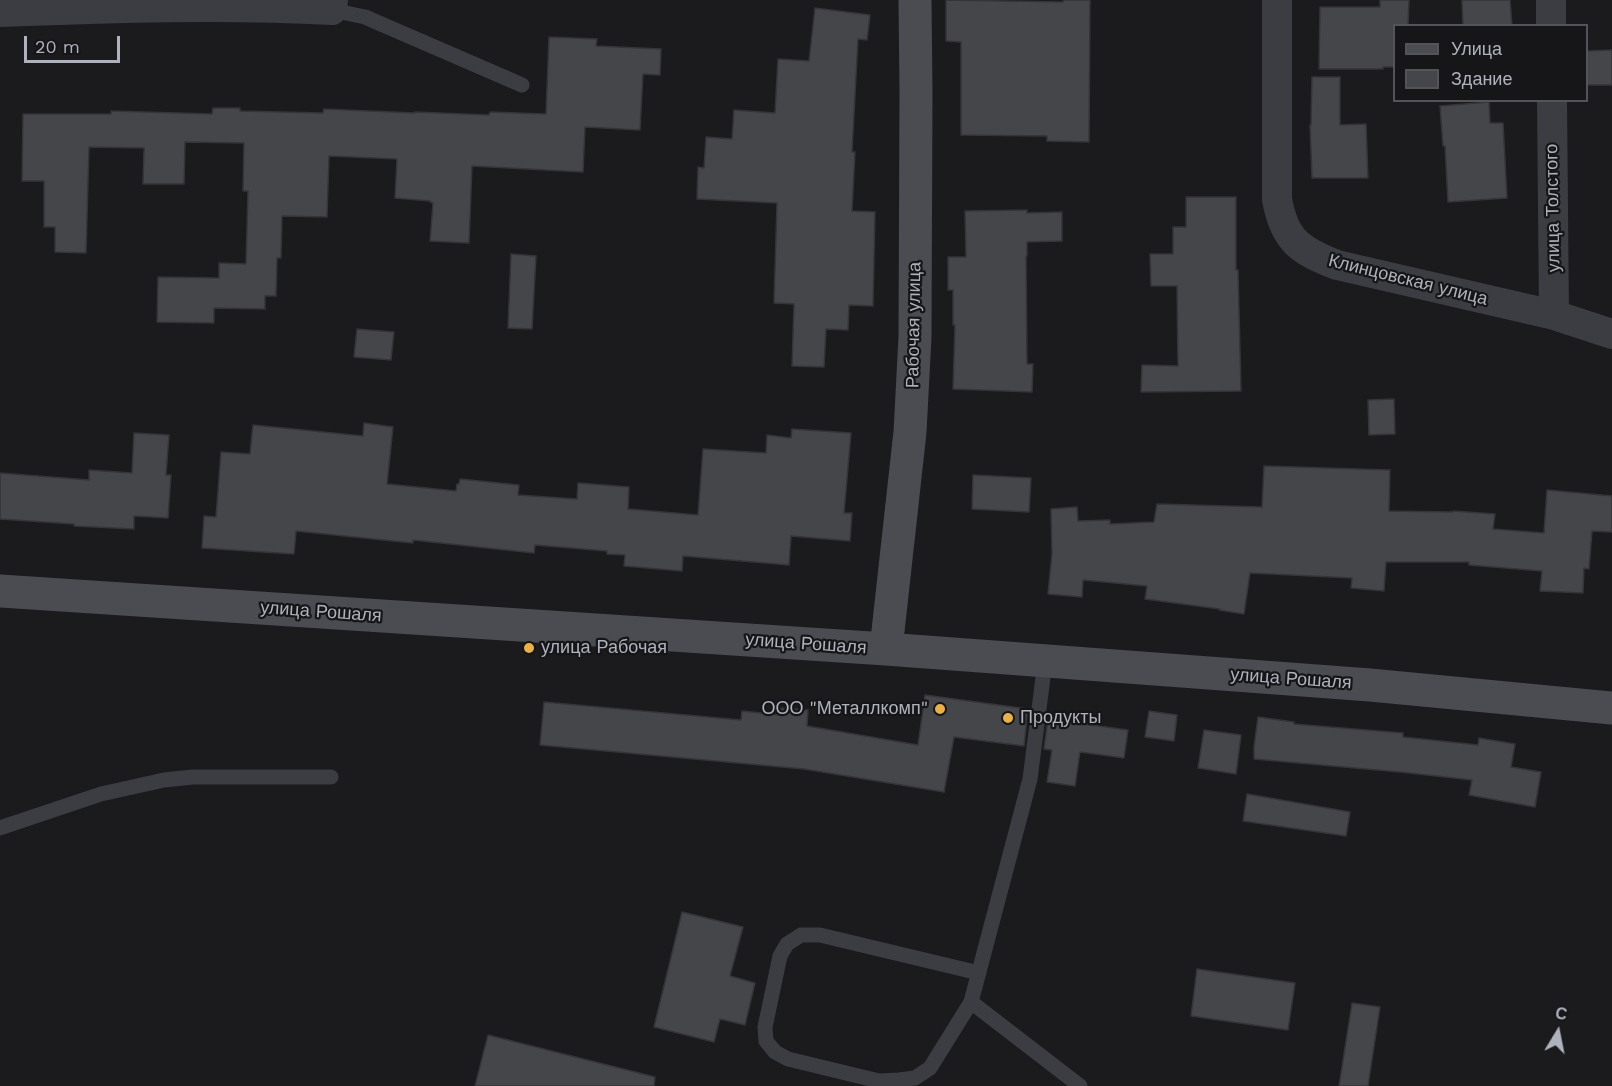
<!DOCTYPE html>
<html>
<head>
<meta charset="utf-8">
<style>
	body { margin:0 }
	#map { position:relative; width:1612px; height:1086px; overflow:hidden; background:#1b1b1d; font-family:"Work Sans",sans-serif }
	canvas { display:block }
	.legend { position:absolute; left:1393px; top:24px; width:195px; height:78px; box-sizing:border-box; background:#161618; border:2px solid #53545a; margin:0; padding:8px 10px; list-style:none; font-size:18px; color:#aeb2bc }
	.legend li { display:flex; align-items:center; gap:12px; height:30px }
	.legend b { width:30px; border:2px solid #53545a }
	.north { position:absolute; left:1528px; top:1002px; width:60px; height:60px; -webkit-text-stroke:4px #161618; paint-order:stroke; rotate:10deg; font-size:16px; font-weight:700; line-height:24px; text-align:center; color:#aeb2bc }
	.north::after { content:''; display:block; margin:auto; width:21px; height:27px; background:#aeb2bc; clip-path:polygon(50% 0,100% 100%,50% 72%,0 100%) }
	.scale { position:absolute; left:24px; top:36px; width:96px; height:27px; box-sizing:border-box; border:3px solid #aeb2bc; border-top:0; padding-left:8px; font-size:18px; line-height:21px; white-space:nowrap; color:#aeb2bc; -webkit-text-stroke:4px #161618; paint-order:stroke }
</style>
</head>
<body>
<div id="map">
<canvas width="1612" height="1086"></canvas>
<ul class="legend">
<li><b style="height:8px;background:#4a4c52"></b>Улица</li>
<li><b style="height:16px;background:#45464a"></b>Здание</li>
</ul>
<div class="north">С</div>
<div class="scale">20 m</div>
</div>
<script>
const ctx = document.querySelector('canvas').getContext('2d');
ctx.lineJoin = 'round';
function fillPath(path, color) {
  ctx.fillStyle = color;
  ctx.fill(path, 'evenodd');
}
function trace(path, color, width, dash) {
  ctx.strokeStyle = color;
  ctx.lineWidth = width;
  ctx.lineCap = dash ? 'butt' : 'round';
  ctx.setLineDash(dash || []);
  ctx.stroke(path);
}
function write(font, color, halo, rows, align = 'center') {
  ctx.font = font + ' "Work Sans",sans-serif';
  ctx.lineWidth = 4.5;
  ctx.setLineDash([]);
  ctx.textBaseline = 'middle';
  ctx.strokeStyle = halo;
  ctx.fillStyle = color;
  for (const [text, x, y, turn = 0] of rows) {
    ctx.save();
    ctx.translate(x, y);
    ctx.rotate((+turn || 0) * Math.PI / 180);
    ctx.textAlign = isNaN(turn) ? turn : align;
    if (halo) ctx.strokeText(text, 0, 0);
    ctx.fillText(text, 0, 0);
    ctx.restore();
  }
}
const building = new Path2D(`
	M 946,0 L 1063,2 L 1064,0 L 1090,0 L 1089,142 L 1047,141 L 1047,136 L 961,135 L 961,42 L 946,41 Z
	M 1380,0 L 1409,0 L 1408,26 L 1395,26 L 1395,67 L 1383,67 L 1383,69 L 1319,69 L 1320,7 L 1380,7 Z
	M 1462,0 L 1510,0 L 1512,26 L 1463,26 Z
	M 815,8 L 870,15 L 867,40 L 858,39 L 852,152 L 855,152 L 852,211 L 875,212 L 873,306 L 849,305 L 848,330 L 826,329 L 824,367 L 792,366 L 794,304 L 774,303 L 777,203 L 697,199 L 698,167 L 704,168 L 706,137 L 732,139 L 734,110 L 775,113 L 778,59 L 809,61 Z
	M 549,37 L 597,39 L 596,46 L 661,49 L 660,75 L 643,74 L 640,130 L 585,127 L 583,172 L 472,166 L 469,243 L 430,241 L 433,203 L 430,202 L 430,201 L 395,198 L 397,159 L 329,156 L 327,217 L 282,216 L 281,258 L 277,258 L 276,296 L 265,296 L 265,309 L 214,308 L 214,323 L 157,322 L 158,277 L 219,278 L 219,263 L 246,264 L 248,191 L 243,191 L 244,143 L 185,142 L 184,184 L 143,184 L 144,148 L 89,147 L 86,253 L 55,252 L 55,227 L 44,227 L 44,181 L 22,181 L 23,114 L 111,114 L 111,111 L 212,114 L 213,108 L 240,108 L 240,111 L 323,113 L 324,109 L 415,113 L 415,112 L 489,115 L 490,112 L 546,114 Z
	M 1612,50 L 1612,85 L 1587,85 L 1587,51 Z
	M 1312,77 L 1340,77 L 1340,125 L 1366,124 L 1368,178 L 1312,178 L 1310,125 L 1311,125 Z
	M 1489,102 L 1490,123 L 1503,123 L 1507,198 L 1448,202 L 1445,146 L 1443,146 L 1440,106 Z
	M 1186,197 L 1236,197 L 1236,270 L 1238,270 L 1241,391 L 1141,392 L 1142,365 L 1178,366 L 1177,286 L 1151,286 L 1150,254 L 1173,254 L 1173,227 L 1186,227 Z
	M 1027,210 L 1027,213 L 1062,212 L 1062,241 L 1027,242 L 1027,256 L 1026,256 L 1027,364 L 1033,364 L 1032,392 L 953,389 L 955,325 L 953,325 L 953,290 L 948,290 L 948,257 L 966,257 L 965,211 Z
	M 511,254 L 536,256 L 532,329 L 508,328 Z
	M 357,329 L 394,332 L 391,360 L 354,357 Z
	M 1394,399 L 1395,434 L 1369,435 L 1368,400 Z
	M 364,423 L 393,427 L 387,484 L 456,491 L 457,484 L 459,484 L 460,479 L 519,485 L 518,495 L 577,499 L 578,483 L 629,487 L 628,509 L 698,515 L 703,449 L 766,453 L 767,435 L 791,438 L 792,429 L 851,433 L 844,513 L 852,513 L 850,541 L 791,536 L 789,565 L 683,556 L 682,571 L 624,566 L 625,555 L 607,554 L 607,551 L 535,545 L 534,553 L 413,540 L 413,543 L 296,531 L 294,554 L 202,548 L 204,516 L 216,517 L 221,452 L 250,454 L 253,425 L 363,436 Z
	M 134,433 L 169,435 L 166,475 L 171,475 L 168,518 L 134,516 L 134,529 L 74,526 L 74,524 L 0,519 L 0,473 L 89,480 L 89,470 L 132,473 Z
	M 1264,466 L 1390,470 L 1389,511 L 1453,512 L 1453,511 L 1495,514 L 1493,529 L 1544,533 L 1547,490 L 1612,496 L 1612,532 L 1592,531 L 1589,569 L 1584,568 L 1583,593 L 1540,591 L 1542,571 L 1469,565 L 1469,562 L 1386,562 L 1384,591 L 1351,588 L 1352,578 L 1250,573 L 1244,614 L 1219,610 L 1220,609 L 1145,599 L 1147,586 L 1083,580 L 1082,597 L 1048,594 L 1052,553 L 1051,509 L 1077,507 L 1078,521 L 1110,520 L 1110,524 L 1154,522 L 1157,504 L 1262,507 Z
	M 973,475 L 1031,478 L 1029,512 L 972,509 Z
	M 925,695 L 1028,709 L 1024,746 L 954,737 L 944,792 L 804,769 L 540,745 L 544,702 L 741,720 L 742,711 L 780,715 L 780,708 L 808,710 L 807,726 L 918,745 Z
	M 1149,711 L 1177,715 L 1174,741 L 1145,737 Z
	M 1258,717 L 1294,722 L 1294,724 L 1403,733 L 1403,737 L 1478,745 L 1479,738 L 1515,744 L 1511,767 L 1541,772 L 1535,807 L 1469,795 L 1472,780 L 1400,772 L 1254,759 L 1254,747 Z
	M 1048,719 L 1128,730 L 1124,758 L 1080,752 L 1075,786 L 1047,782 L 1052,750 L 1044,749 Z
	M 1204,730 L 1241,735 L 1236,774 L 1198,768 Z
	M 1247,794 L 1350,812 L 1346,836 L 1243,821 Z
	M 682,912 L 743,927 L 730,976 L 755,983 L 745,1025 L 720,1019 L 714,1042 L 654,1027 Z
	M 1197,969 L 1295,983 L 1288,1030 L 1191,1016 Z
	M 1352,1003 L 1380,1007 L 1368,1086 L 1339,1086 Z
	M 488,1035 L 655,1077 L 654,1086 L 475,1086 Z`);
const lane = new Path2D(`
	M 332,10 L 365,17 L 522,85
	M 1045,662 L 1030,779 L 971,1002 L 1080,1086
	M 0,828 L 101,794 L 164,780 L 193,777 L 331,777
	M 971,1002 L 930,1068 L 915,1078 L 899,1080 L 879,1081 L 788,1059 L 775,1052 L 766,1041 L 765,1027 L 780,956 L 787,944 L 801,935 L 820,935 L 979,973`);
const street = new Path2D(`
	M 1277,0 L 1277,199 C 1284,240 1300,251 1337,265 L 1554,315 L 1612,334
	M 1551,0 L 1551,26
	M 0,12 C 111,8 222,4 332,10 L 333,0
	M 1552,100 L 1554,315`);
const secondary = new Path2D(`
	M 0,591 L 886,649 L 1370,685 L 1612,708
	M 886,649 L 910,432 L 915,337 L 916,93 L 915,0`);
const markers = [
	[529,648,6,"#e9b147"],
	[940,709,6,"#e9b147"],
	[1008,718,6,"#e9b147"]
];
const streetNames = [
	["улица Толстого",1553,208,-91],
	["Клинцовская улица",1408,280,14],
	["Рабочая улица",914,325,-89],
	["улица Рошаля",321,612,4],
	["улица Рошаля",806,644,4],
	["улица Рошаля",1291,679,4]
];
const poiNames = [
	["улица Рабочая",541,648],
	["ООО \"Металлкомп\"",928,709,"right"],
	["Продукты",1020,718]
];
fillPath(building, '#45464a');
trace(building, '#353539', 1.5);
trace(lane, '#3c3d42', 15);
trace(street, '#3c3d42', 30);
trace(secondary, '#4a4c52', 33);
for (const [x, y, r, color] of markers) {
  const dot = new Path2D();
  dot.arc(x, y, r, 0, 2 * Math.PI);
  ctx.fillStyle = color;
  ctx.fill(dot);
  trace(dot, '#161618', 2);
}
write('18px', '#aeb2bc', '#161618', streetNames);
write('18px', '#aeb2bc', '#161618', poiNames, 'left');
</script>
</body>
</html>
